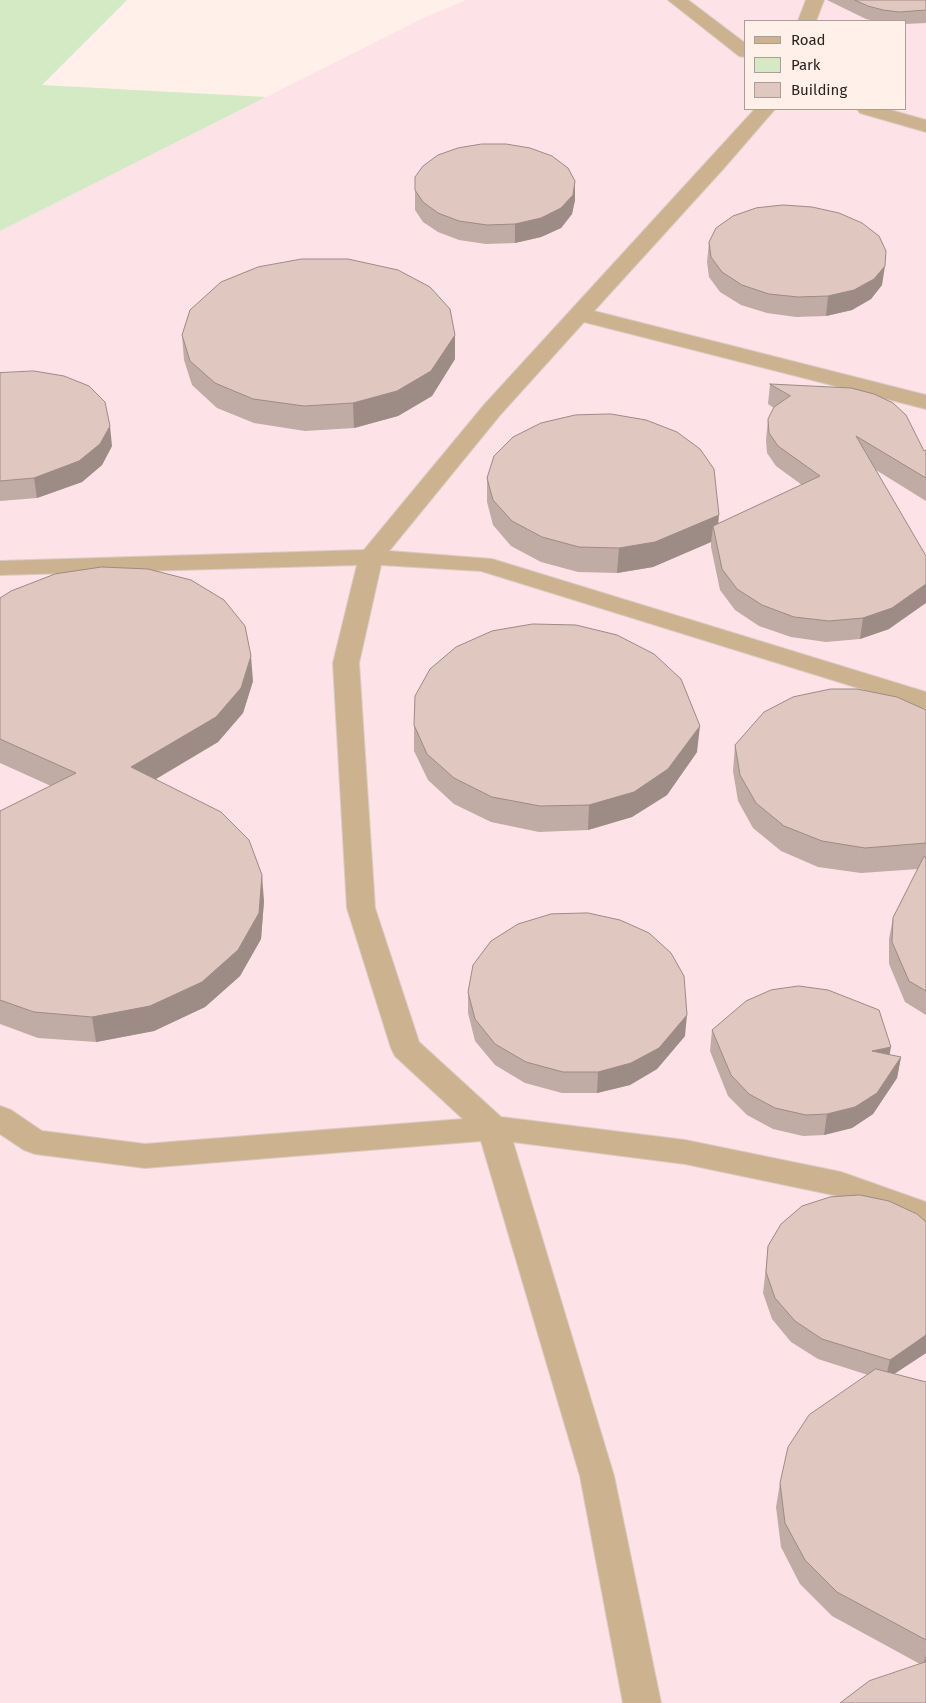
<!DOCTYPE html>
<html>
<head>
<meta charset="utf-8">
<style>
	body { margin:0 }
	#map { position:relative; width:926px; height:1703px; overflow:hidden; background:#fff1e9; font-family:"Fira Sans",sans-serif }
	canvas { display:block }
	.legend { position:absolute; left:744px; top:20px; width:162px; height:90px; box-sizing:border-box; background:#fff1e9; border:1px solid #aa9e98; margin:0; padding:6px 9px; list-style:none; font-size:15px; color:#2a221e }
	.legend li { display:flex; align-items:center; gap:10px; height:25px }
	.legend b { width:25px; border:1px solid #aa9e98 }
</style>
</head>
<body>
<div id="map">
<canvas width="926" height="1703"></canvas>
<ul class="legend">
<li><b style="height:6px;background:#cdb290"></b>Road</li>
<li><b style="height:14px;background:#d3eac4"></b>Park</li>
<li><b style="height:14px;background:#e0c7c0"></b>Building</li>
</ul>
</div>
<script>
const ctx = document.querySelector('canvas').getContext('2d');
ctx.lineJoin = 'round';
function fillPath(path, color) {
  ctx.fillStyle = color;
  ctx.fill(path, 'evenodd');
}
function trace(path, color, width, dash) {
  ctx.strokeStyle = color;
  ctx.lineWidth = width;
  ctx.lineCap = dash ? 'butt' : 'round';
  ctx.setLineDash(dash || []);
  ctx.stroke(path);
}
const industrial = new Path2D(`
	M 466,0 L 926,0 L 926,1703 L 0,1703 L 0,231 L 421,19 ZM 745,21 L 905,21 L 905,109 L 745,109 Z`);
const green = new Path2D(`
	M 0,0 L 127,0 L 42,85 L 266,97 L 0,231 Z`);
const minor = new Path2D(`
	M 668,0 L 688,0 L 745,43 L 745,57 L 739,56 Z
	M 806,0 L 824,0 L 816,21 L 798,21 Z
	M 755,109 L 775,109 L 724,168 L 594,311 L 926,395 L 926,409 L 584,322 L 500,415 L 389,551 L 492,559 L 926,692 L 926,709 L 481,571 L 381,565 L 359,663 L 375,908 L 419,1042 L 501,1117 L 685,1140 L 841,1172 L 926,1202 L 926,1228 L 838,1196 L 685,1164 L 513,1142 L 614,1476 L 661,1703 L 623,1703 L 580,1476 L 481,1141 L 145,1168 L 35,1154 L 24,1150 L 0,1134 L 0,1106 L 11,1110 L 42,1131 L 145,1144 L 463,1119 L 395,1056 L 391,1048 L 347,908 L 333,663 L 357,565 L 0,575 L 0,561 L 364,550 L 484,405 Z
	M 857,109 L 887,109 L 926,120 L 926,132 L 860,113 Z`);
const wall = new Path2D(`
	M 827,0 L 926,0 L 926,23 L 905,24 L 905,21 L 875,21 L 866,19 Z
	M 415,177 L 575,200 L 572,214 L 561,228 L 541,237 L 515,243 L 486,244 L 459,240 L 438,232 L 423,222 L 415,210 Z
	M 709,242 L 882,285 L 871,299 L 852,310 L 826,316 L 796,317 L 767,313 L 741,305 L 720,292 L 709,277 L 707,262 Z
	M 182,335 L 455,335 L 455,359 L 432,396 L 398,416 L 354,428 L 305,431 L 254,423 L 217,408 L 192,385 L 184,360 Z
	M 0,373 L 112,446 L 102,465 L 82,482 L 37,498 L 0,501 Z
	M 770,384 L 924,451 L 926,450 L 926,501 L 876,470 L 889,629 L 860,639 L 826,642 L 791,637 L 759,626 L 735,610 L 720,590 L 711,547 L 711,542 L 653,567 L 617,573 L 578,572 L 541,562 L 511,546 L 493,525 L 487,502 L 487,478 L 718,524 L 802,485 L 776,466 L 767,453 L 766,440 L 768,419 L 774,408 L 768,404 Z
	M 0,598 L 253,681 L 243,713 L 218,742 L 156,779 L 264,901 L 261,939 L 240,976 L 205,1007 L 154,1031 L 96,1042 L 38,1038 L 0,1024 L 0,811 L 51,786 L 0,763 Z
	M 926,710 L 926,1015 L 905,1002 L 889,964 L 889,939 L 893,918 L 918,869 L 861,873 L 818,867 L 781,851 L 753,828 L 738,801 L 733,771 L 735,745 Z
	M 414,725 L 697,752 L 667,795 L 632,817 L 588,830 L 539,832 L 491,822 L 454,804 L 428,780 L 414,751 Z
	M 468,992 L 685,1036 L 657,1069 L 630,1085 L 597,1093 L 562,1093 L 525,1083 L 495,1065 L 475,1041 L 468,1013 Z
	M 712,1030 L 890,1055 L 901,1057 L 897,1078 L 873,1114 L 852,1128 L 824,1135 L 803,1136 L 773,1129 L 747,1115 L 728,1096 L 710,1051 Z
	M 926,1222 L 926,1353 L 894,1374 L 926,1382 L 926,1703 L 920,1664 L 832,1616 L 800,1584 L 781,1547 L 776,1507 L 780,1483 L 868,1375 L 818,1359 L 791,1342 L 772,1319 L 763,1293 L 766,1267 L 768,1246 Z`);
const shadedWall = new Path2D(`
	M 575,181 L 575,200 L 572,214 L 561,228 L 541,237 L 515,243 L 515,224 Z
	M 885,266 L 882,285 L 871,299 L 852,310 L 826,316 L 828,296 Z
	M 455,335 L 455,359 L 432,396 L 398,416 L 354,428 L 353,403 Z
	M 110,426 L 112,446 L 102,465 L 82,482 L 37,498 L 34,478 Z
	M 719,515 L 717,540 L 713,526 L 711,542 L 653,567 L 617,573 L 619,548 Z
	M 926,584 L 926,603 L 889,629 L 860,639 L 863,618 Z
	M 251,656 L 253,681 L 243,713 L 218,742 L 134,792 L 131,767 Z
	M 700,726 L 697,752 L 667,795 L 632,817 L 588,830 L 589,805 Z
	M 262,875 L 264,901 L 261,939 L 240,976 L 205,1007 L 154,1031 L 96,1042 L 92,1017 Z
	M 687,1015 L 685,1036 L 657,1069 L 630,1085 L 597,1093 L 598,1072 Z
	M 891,1047 L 887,1068 L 872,1051 Z
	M 901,1057 L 897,1078 L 873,1114 L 852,1128 L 824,1135 L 827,1114 Z
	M 926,1335 L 926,1353 L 885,1380 L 890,1360 Z
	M 926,1654 L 926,1664 L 923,1666 Z`);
const building = new Path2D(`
	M 855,0 L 926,0 L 926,10 L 899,12 L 883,10 L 868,6 Z
	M 482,144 L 506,144 L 530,148 L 552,156 L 568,168 L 575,181 L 573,195 L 561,208 L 541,218 L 515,224 L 487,225 L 459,221 L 438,213 L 423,202 L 415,190 L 415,177 L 423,166 L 438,155 L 458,148 Z
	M 783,205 L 812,207 L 839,213 L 862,223 L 879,236 L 886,251 L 885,266 L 874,279 L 854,290 L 828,296 L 798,297 L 769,294 L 742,285 L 722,272 L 711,257 L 709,242 L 716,228 L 733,216 L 756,208 Z
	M 302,259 L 348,259 L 398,270 L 430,287 L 450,309 L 455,335 L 431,371 L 397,391 L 353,403 L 304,406 L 253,399 L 215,383 L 190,361 L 182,335 L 190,310 L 221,282 L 258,267 Z
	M 34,371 L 64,376 L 89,386 L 105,402 L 110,426 L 100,444 L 79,461 L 34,478 L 0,481 L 0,373 Z
	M 770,384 L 851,388 L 874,394 L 893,403 L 906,415 L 924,451 L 926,450 L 926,478 L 856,436 L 926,556 L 926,584 L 892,608 L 863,618 L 829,621 L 794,617 L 762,605 L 737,589 L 722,569 L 713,526 L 820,476 L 778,446 L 769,433 L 768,419 L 774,407 L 790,396 Z
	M 611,414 L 646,420 L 677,432 L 700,449 L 714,469 L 719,515 L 655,542 L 619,548 L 579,547 L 542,537 L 512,521 L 493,500 L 487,478 L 494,456 L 513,437 L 541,423 L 575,415 Z
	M 102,567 L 148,569 L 191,580 L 224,600 L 245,626 L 251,656 L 241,688 L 216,717 L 131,767 L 221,812 L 249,840 L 262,875 L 259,913 L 238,950 L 202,982 L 150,1006 L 92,1017 L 34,1012 L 0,1000 L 0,811 L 76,773 L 0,739 L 0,598 L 11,591 L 55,574 Z
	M 533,624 L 576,625 L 617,635 L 654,654 L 681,679 L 700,726 L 668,769 L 634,792 L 589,805 L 540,806 L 492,797 L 454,778 L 427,754 L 414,725 L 415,696 L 430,669 L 456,647 L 492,631 Z
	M 831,689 L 857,689 L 897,697 L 926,710 L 926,843 L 865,848 L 822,841 L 784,826 L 756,803 L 740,775 L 735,745 L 764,712 L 793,697 Z
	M 924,857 L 926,857 L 926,991 L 909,981 L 892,942 L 893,918 Z
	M 588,913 L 620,920 L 649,933 L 671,953 L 684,976 L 687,1015 L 659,1048 L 631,1063 L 598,1072 L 563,1072 L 526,1062 L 495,1044 L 475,1019 L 468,992 L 473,965 L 491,941 L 518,924 L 551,914 Z
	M 799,986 L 828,990 L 879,1010 L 891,1047 L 872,1051 L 901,1057 L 877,1093 L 855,1107 L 827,1114 L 806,1115 L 775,1108 L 749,1094 L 731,1075 L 712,1030 L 746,1001 L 771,990 Z
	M 860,1195 L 889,1201 L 917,1214 L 926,1222 L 926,1335 L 890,1360 L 822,1339 L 795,1321 L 775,1298 L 766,1272 L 768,1246 L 781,1224 L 802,1206 L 830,1197 Z
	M 876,1369 L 926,1382 L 926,1640 L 837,1592 L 805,1560 L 785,1523 L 780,1483 L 788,1447 L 809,1415 Z
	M 926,1662 L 926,1703 L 840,1703 L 869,1681 Z`);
fillPath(industrial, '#fde2e7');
fillPath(green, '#d3eac4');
trace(minor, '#d9ccc4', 2);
fillPath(minor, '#cdb290');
fillPath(wall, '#c1aba5');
fillPath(shadedWall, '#9d8b86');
fillPath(building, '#e0c7c0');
trace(building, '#9d8b86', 1);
</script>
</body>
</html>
